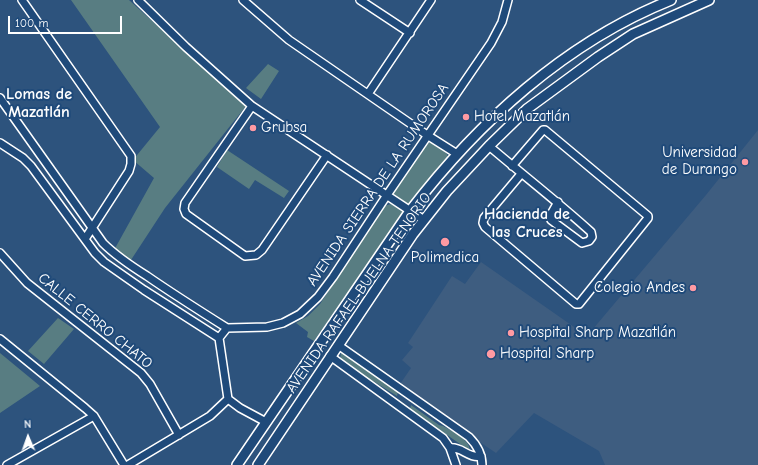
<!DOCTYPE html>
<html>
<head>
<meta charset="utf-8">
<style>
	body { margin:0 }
	#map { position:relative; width:758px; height:465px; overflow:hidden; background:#2d537d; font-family:"Comic Neue",sans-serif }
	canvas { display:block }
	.north { position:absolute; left:8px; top:417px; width:40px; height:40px; -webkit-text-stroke:3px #1f4a7a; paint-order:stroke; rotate:358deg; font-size:11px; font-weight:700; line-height:16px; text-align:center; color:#fff }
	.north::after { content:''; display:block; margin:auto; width:14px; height:18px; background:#fff; clip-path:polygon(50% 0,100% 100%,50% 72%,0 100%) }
	.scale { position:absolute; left:8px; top:16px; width:114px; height:18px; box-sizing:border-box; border:2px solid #fff; border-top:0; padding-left:5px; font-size:12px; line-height:14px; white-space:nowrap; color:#fff; -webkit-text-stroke:3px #1f4a7a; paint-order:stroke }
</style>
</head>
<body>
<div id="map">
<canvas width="758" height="465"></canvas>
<div class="north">N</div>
<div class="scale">100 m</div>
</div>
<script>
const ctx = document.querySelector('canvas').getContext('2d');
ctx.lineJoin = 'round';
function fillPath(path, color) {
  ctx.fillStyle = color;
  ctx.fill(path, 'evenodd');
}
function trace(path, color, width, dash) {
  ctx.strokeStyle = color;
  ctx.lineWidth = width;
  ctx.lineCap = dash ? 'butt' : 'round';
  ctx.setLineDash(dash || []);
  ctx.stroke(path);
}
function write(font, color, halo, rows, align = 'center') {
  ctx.font = font + ' "Comic Neue",sans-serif';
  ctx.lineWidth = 4;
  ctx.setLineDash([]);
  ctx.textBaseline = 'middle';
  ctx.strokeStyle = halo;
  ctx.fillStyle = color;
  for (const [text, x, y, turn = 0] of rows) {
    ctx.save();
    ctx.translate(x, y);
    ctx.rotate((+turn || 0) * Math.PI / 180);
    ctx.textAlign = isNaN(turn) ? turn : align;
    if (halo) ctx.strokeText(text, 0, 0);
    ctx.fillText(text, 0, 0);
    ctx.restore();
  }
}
const built = new Path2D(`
	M 758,130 L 758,465 L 605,465 L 599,451 L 534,413 L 496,453 L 398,387 L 411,368 L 402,360 L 413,347 L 408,343 L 452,276 L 465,284 L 481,262 L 587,336 L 706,195 Z`);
const green = new Path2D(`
	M 71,0 L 129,0 L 246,106 L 165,208 L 129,263 L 113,252 L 154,178 L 133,160 L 160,127 Z
	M 268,64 L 279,71 L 261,99 L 246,88 Z
	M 427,143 L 433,143 L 447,154 L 448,158 L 412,203 L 406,203 L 394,194 L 394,187 Z
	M 227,150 L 289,191 L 284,198 L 255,180 L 249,189 L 217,167 Z
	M 391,204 L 402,211 L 402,214 L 314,341 L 307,337 L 308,332 L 296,323 L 308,316 L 320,304 L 384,206 Z
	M 58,318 L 74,329 L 44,364 L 28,351 Z
	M 0,353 L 40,386 L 0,413 Z
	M 341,353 L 344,353 L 398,392 L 397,396 L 373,381 L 370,381 L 340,359 Z
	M 411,405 L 439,425 L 443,426 C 452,431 470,439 470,451 L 410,409 Z`);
const minor = new Path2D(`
	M 22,0 L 131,156 L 131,164 L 129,171 L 85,239
	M 138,0 L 186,47 L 252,106 L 424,220
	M 243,0 L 289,40 L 427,135 L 457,154
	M 360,0 L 410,33
	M 368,94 L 431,0
	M 0,98 L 103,243 C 116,256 131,266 147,276 C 173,294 200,311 227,328
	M 252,106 L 185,203 L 184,209 L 186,214 L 245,256 L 256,255 L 262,250 L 327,155
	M 0,143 L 23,158 L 31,166 L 95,253 L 104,262 L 144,290 L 219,338
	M 489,146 C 523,175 558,202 591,232 L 592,237 L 589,241 L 582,243 L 551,220 L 550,216 L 558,202
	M 512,166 L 543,130 L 545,130 L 648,216 L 648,218 L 579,304 L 576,304 L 485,227 L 483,223 L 484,218 L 521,174
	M 0,253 L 27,283 L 141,373 L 150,384 L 179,435
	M 227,328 L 267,327 L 283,323 L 300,314 L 318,297 L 333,277 L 387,195 L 491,43 L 502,22 L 508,0
	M 227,328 L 219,338 L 228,399 L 240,408 L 266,422
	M 0,339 L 85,408 L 94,416 L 124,465
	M 338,345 L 469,437 C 477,445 482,453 482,465
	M 330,356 L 443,438 L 450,448 L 456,465
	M 450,448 C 461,446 469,459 481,456
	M 7,465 L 94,416
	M 128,465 L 210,416 L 228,399`);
const major = new Path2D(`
	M 237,465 L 410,211 C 478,122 566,42 671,0
	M 258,465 L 413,234 L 447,191 L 489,146 L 527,109 L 598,57 L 633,34 L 709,0`);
const markers = [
	[466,117,4,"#ff9aa2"],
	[253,128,4,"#ff9aa2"],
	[745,162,4,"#ff9aa2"],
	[445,242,5,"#ff9aa2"],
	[693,288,4,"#ff9aa2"],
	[511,333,4,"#ff9aa2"],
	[491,354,5,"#ff9aa2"]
];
const poiNames = [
	["Hotel Mazatlán",474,117],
	["Grubsa",261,128],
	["Universidad",737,153,"right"],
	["de Durango",737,170,"right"],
	["Polimedica",445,258,"center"],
	["Colegio Andes",685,288,"right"],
	["Hospital Sharp Mazatlán",519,333],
	["Hospital Sharp",500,354]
];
const streetNames = [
	["AVENIDA SIERRA DE LA RUMOROSA",378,185,-56],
	["AVENIDA RAFAEL BUELNA TENORIO",359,293,-55],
	["CALLE CERRO CHATO",95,321,39]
];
const neighbourhoodNames = [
	["Lomas de",39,94],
	["Mazatlán",39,112],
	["Hacienda de",527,214],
	["las Cruces",527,232]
];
fillPath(built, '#3e5d80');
fillPath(green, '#587d82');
trace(minor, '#fff', 10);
trace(major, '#fff', 12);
trace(minor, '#1f4a7a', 7);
trace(major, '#1f4a7a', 9);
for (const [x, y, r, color] of markers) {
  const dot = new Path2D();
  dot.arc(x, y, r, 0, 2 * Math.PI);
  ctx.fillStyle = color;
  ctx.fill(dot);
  trace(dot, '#1f4a7a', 1.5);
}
write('15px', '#fff', '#1f4a7a', poiNames, 'left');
write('15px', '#fff', '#1f4a7a', streetNames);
write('bold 16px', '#fff', '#1f4a7a', neighbourhoodNames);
</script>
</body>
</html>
